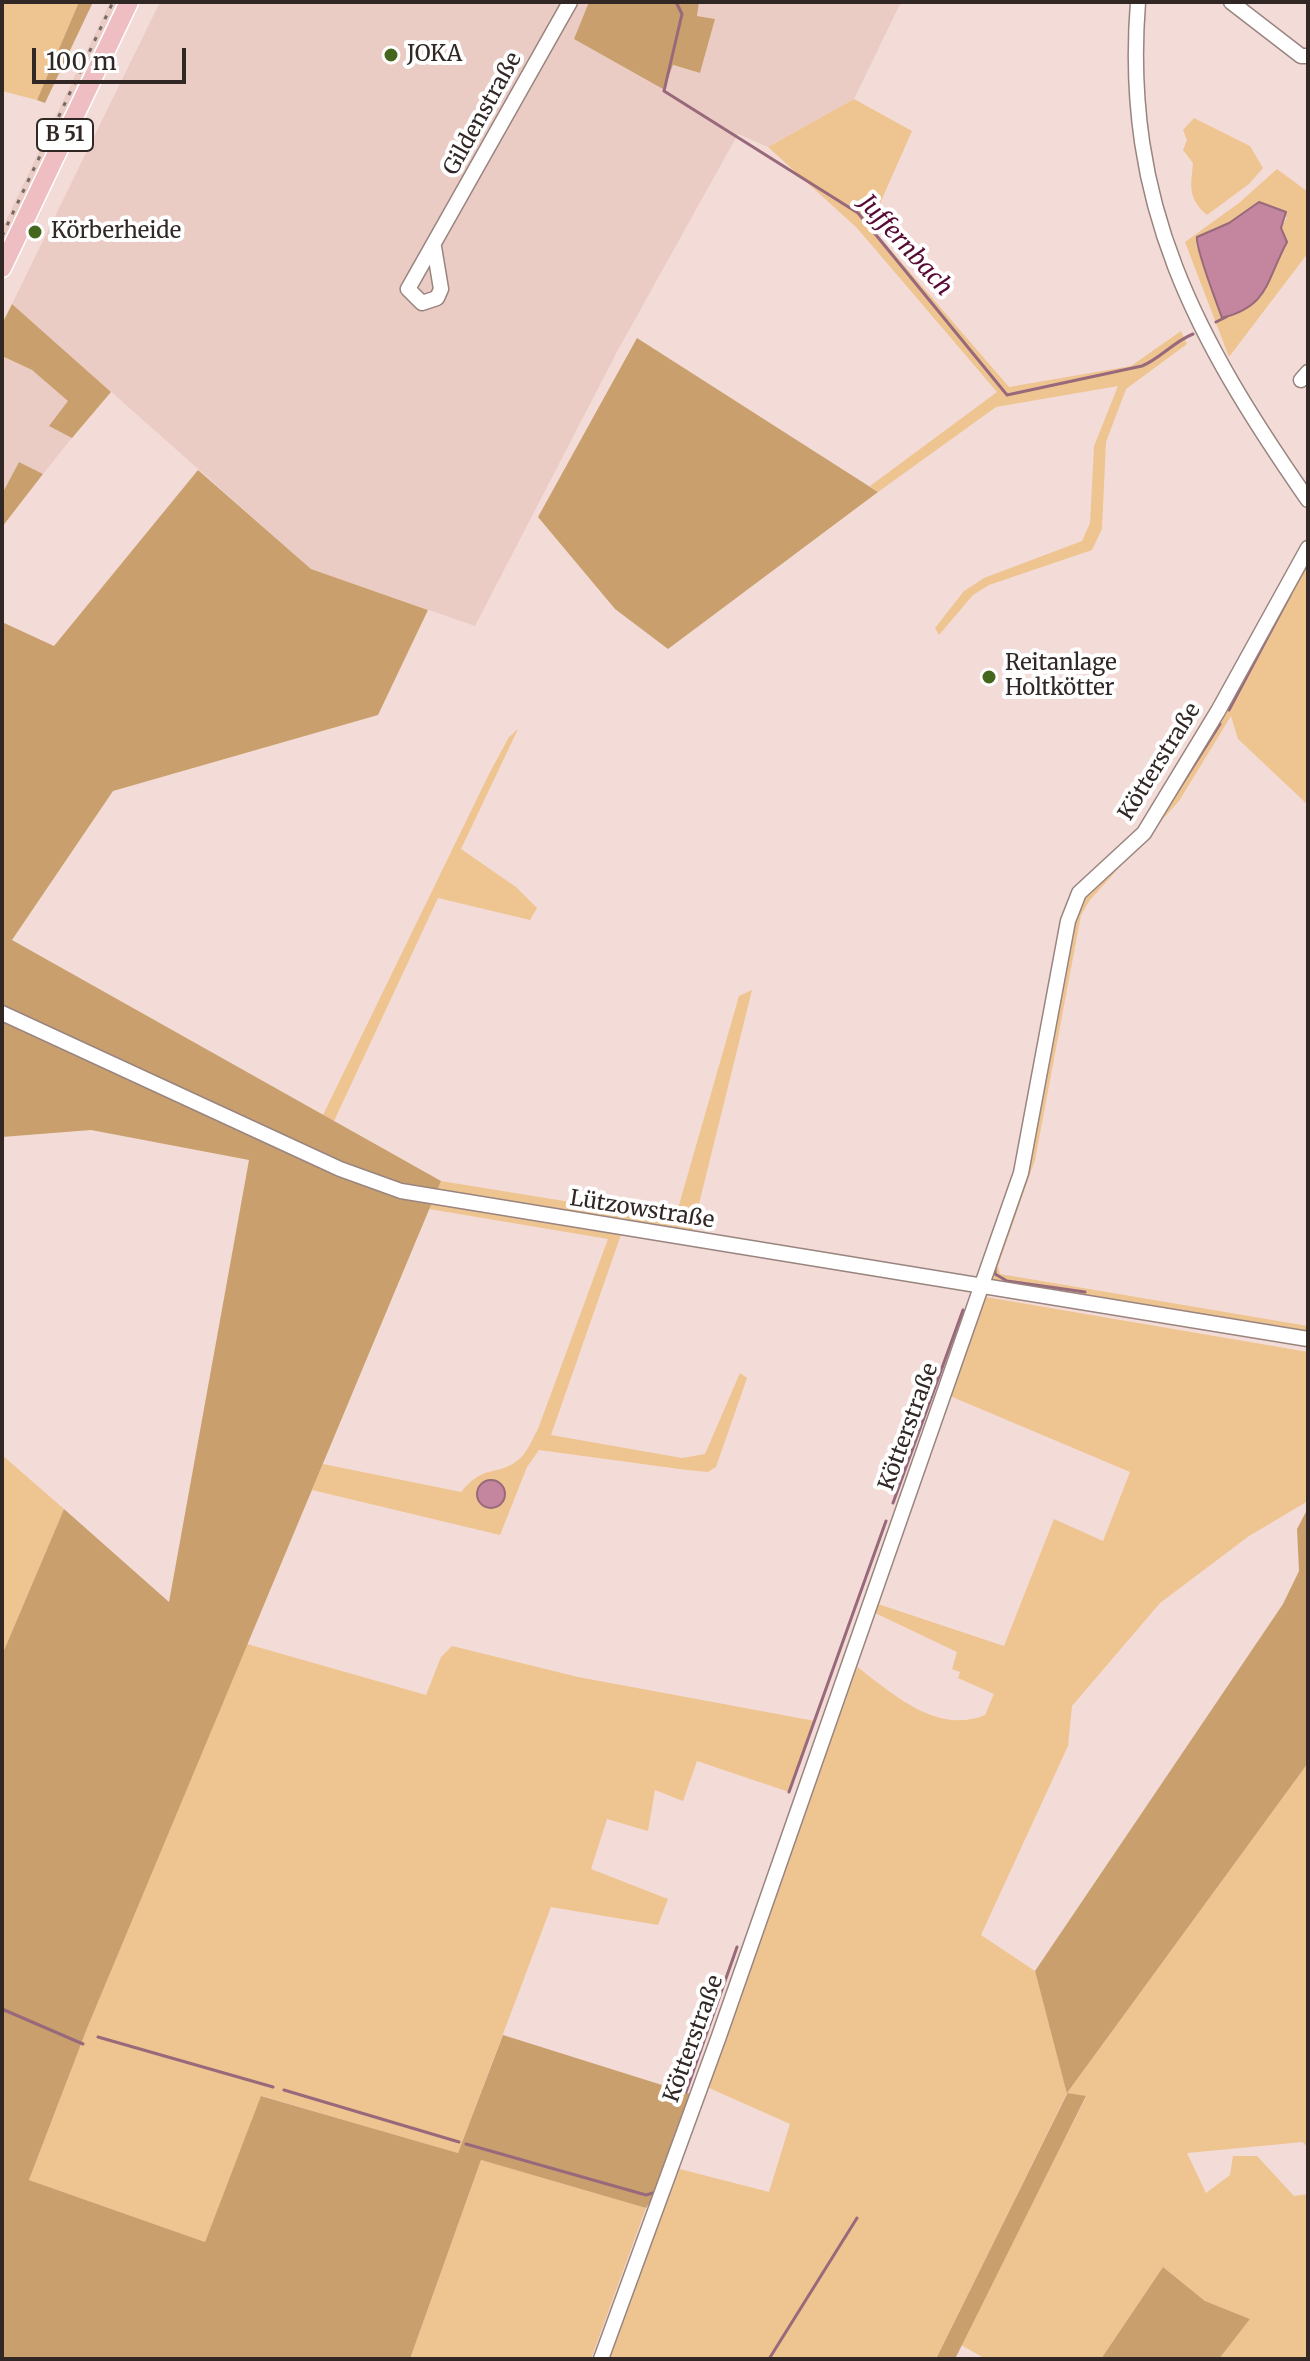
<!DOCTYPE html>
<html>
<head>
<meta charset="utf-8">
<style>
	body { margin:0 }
	#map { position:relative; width:1310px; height:2361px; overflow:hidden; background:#f3dcd7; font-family:Merriweather,serif }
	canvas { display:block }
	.frame { position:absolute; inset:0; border:4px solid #312826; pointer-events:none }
	.scale { position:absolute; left:32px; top:48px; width:154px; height:36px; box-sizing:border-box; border:4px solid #312826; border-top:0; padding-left:10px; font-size:24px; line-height:28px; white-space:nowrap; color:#312826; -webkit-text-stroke:6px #fff; paint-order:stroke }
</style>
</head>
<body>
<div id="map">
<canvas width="1310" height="2361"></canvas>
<div class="frame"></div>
<div class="scale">100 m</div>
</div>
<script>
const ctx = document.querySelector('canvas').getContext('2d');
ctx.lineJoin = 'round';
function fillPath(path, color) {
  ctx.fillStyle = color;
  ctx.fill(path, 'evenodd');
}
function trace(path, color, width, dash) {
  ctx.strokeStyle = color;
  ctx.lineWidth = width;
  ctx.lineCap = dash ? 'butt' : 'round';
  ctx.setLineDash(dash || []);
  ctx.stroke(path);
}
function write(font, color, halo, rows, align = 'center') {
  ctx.font = font + ' Merriweather,serif';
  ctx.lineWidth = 8;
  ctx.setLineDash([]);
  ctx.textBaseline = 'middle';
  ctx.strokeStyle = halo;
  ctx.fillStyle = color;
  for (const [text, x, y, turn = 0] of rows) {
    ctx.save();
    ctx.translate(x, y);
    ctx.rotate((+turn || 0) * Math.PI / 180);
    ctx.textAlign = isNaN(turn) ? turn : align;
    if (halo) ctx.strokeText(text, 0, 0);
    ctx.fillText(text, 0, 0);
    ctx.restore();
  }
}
const built = new Path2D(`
	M 110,2 L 117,2 L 2,245 L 2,229 Z
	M 160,2 L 589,2 L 575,39 L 700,73 L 715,19 L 697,16 L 699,2 L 901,2 L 854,99 L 768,147 L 738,134 L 618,350 L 475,626 L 311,569 L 12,304 Z
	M 2,356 L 32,370 L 69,401 L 50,426 L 72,438 L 43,474 L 19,462 L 2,494 Z`);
const green = new Path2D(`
	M 2,2 L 79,2 L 37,100 L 2,91 Z
	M 854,99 L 912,131 L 870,226 L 1009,387 L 1131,366 L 1181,331 L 1187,344 L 1126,389 L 1106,442 L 1102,529 L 1092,550 L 989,585 L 973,595 L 939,635 L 935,628 L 964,591 L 984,578 L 1082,541 L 1090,523 L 1094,446 L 1118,386 L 996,407 L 878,492 L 870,486 L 997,392 L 857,228 L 768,147 Z
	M 1194,118 L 1250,146 L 1263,168 L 1249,184 L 1207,215 C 1187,198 1191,185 1193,163 L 1183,150 L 1187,140 L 1183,130 Z
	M 1277,169 L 1308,192 L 1308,253 L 1229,357 L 1185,242 L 1239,203 ZM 1248,210 L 1287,217 L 1281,228 L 1287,242 C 1266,281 1269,306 1222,318 L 1208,269 L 1196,244 Z
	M 1308,558 L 1308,805 L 1238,739 L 1231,716 L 1179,801 L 1090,900 L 1081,915 L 1035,1160 L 998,1266 L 1000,1274 L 1308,1326 L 1308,1332 L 998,1284 L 991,1279 L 1079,893 L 1144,833 Z
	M 518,729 L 461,849 L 516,887 L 537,908 L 530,920 L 438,898 L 334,1121 L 323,1115 L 489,774 L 509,737 Z
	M 752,990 L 690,1240 L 623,1229 L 551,1435 L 682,1458 L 705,1454 L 740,1373 L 747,1378 L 716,1467 L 708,1472 L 687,1470 L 539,1450 L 527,1467 L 500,1535 L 312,1490 L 323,1464 L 461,1492 C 485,1463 495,1477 517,1461 C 527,1454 532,1439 538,1429 L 608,1239 L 429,1209 L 441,1181 L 675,1219 L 739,996 Z
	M 986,1297 L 1308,1352 L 1308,1501 L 1249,1536 L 1160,1603 L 1072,1706 L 1068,1746 L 981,1935 L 1035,1971 L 1067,2093 L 1308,1763 L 1308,2149 L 1303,2142 L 1187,2153 L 1206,2193 L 1230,2175 L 1233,2156 L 1257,2156 L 1294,2196 L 1308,2194 L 1308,2359 L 1219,2359 L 1250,2319 L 1205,2301 L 1163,2267 L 1101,2359 L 986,2359 L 961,2345 L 1086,2097 L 1067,2093 L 936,2359 L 608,2359 L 676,2168 L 769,2192 L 790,2124 L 707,2087 L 856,1666 C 893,1694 937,1735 985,1715 L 994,1694 L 958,1678 L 960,1672 L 952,1669 L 957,1652 L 873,1612 L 878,1604 L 1004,1646 L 1054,1519 L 1103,1541 L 1130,1472 L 950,1396 Z
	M 2,1455 L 64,1509 L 2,1655 Z
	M 247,1644 L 426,1695 L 441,1657 L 452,1646 L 578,1677 L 815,1721 L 789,1792 L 697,1761 L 683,1801 L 655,1790 L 648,1831 L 607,1819 L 591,1869 L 668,1899 L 658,1925 L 551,1907 L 458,2153 L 262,2096 L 205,2242 L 29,2180 L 88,2026 Z
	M 481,2160 L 646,2208 L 591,2359 L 410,2359 Z`);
const forest = new Path2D(`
	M 79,2 L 93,2 L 45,103 L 37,100 Z
	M 589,2 L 699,2 L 697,16 L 715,19 L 700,73 L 673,65 L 663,89 L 574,39 Z
	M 12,304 L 111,392 L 72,438 L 49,426 L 68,401 L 32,370 L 2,356 L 2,324 Z
	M 637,338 L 878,492 L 668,649 L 615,609 L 538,517 Z
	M 19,462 L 43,474 L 2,527 L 2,494 Z
	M 198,470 L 311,569 L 428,610 L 378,715 L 113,791 L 12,940 L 441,1181 L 88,2026 L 29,2180 L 205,2242 L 261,2096 L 458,2153 L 503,2035 L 697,2096 L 655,2195 L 646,2208 L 481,2160 L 410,2359 L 2,2359 L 2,1655 L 64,1509 L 169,1602 L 249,1160 L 91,1130 L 2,1137 L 2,622 L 54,646 Z
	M 1308,1508 L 1308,1763 L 1067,2093 L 1086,2096 L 955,2359 L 936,2359 L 1067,2094 L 1035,1971 L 1283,1604 L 1299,1571 L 1297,1529 Z
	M 1163,2267 L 1205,2301 L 1250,2319 L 1219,2359 L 1101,2359 Z`);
const water = new Path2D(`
	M 1259,202 L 1286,212 L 1281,228 L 1287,242 C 1266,281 1269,306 1222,318 C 1217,303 1195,248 1197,237 L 1229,223 Z
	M477 1494a14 14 0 1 1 28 0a14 14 0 1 1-28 0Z`);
const stream = new Path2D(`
	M 676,2 L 682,14 L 664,91 L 858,213 L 1007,395 L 1142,366 C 1161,358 1173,342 1193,334
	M 1216,322 L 1226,317
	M 1229,710 L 1290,595
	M 1165,811 L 1220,724
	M 995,1267 L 995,1274 L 1007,1281 L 1085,1292
	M 893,1503 L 963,1310
	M 789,1792 L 886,1521
	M 2,2009 L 83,2044
	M 98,2037 L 273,2087
	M 284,2090 L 459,2142
	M 686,2092 L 737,1947
	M 466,2144 L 646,2195 L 653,2193
	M 769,2359 L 857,2218`);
const minor = new Path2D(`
	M 1138,2 C 1122,205 1197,340 1308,500
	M 1231,2 L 1301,56 L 1308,56
	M 434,247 L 441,289 L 437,298 L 422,303 L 408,289 L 570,2
	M 1301,380 L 1308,372
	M 2,1013 L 340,1169 L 401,1191 L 1308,1339
	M 601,2359 L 718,2039 L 1021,1173 L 1068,921 L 1079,893 L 1144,833 L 1218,711 L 1308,548`);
const major = new Path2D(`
	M 2,268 L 129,2`);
const rail = new Path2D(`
	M 2,236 L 113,2`);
const markers = [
	[391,55,8,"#44661d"],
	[35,232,8,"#44661d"],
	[989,677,8,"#44661d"]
];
const shields = [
	[65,135,56]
];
const shieldNames = [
	["B 51",65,135]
];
const poiNames = [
	["JOKA",407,55],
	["Körberheide",51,232],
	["Reitanlage",1005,664],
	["Holtkötter",1005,689]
];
const streetNames = [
	["Gildenstraße",483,114,-61],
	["Kötterstraße",1160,762,-58],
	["Lützowstraße",642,1210,9],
	["Kötterstraße",909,1427,-70],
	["Kötterstraße",694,2039,-70]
];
const waterNames = [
	["Juffernbach",905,246,48]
];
fillPath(built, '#eaccc5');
fillPath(green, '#eec490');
fillPath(forest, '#c9a06d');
fillPath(water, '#c4859f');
trace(water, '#98697b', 2);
trace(stream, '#98697b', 3);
trace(minor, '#99847f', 17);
trace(major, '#fff', 21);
trace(minor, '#fff', 14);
trace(major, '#efbec3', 18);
trace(rail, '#766865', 3, [4, 8]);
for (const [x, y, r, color] of markers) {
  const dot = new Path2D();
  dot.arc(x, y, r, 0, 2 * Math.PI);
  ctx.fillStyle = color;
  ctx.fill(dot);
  trace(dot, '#fff', 3);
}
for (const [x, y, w] of shields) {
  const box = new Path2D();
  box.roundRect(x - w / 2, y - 16, w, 32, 6);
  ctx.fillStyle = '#fff';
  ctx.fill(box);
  trace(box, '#312826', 2);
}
write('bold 20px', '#312826', null, shieldNames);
write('22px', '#312826', '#fff', poiNames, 'left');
write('22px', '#312826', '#fff', streetNames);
write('italic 24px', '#570b34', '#fff', waterNames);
</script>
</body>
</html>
